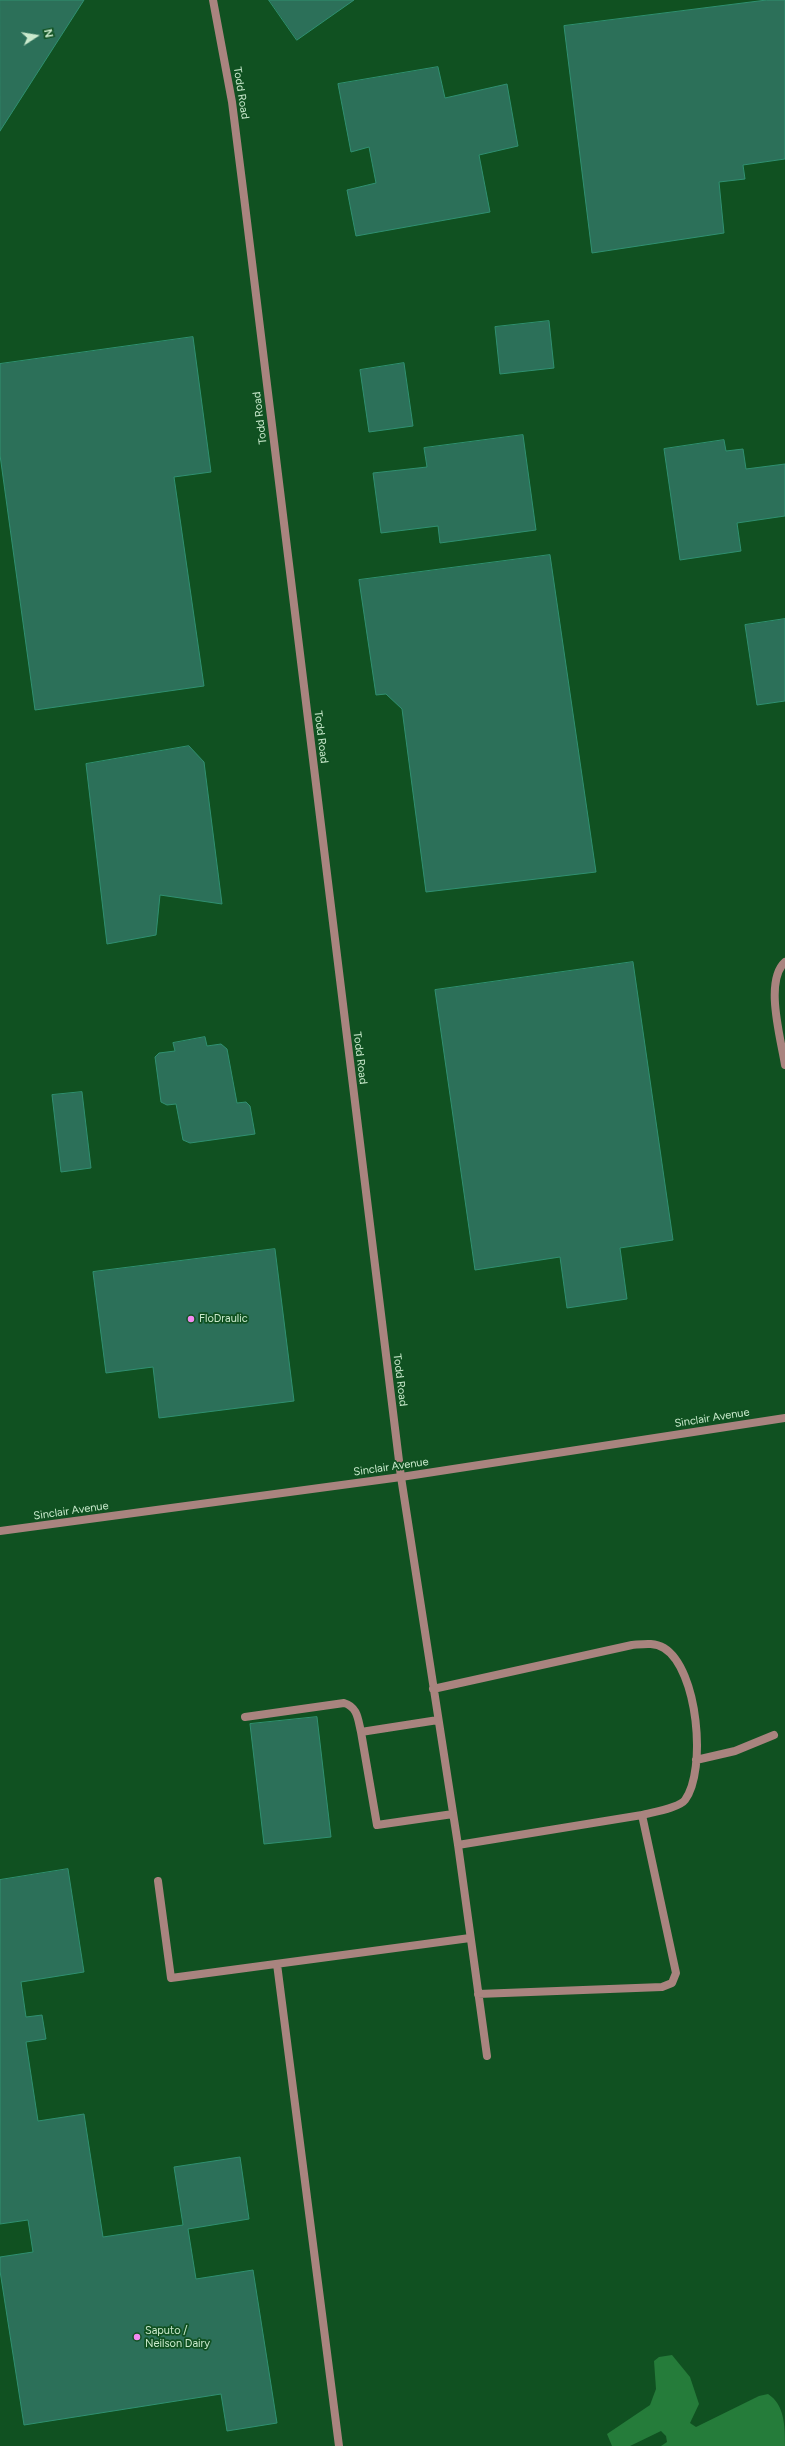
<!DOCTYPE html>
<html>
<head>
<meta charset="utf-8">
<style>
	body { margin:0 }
	#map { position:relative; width:785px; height:2446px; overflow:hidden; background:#105121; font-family:Figtree,sans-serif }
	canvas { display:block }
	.north { position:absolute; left:16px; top:16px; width:40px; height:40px; -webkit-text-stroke:3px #105121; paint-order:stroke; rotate:78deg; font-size:11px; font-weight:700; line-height:16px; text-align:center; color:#caeacd }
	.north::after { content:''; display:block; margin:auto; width:14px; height:18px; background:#caeacd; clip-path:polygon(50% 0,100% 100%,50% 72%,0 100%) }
</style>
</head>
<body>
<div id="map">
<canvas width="785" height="2446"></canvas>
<div class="north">N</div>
</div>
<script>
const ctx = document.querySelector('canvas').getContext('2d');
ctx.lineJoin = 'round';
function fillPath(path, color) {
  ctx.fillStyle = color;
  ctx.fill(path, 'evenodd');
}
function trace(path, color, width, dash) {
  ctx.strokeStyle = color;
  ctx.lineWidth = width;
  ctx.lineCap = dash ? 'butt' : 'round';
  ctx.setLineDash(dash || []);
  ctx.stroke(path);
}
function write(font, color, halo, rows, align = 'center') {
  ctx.font = font + ' Figtree,sans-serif';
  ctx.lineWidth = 3.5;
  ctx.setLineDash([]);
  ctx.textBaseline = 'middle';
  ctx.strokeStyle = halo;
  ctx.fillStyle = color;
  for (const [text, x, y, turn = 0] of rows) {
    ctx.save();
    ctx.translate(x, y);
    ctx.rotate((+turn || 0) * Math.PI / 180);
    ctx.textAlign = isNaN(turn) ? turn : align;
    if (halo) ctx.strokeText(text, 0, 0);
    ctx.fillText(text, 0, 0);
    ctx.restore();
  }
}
const water = new Path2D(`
	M 672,2355 L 690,2377 L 699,2404 L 690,2423 L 696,2427 L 759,2396 L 768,2394 C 785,2405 785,2427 785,2446 L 661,2446 L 667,2442 L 666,2436 L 661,2431 L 630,2446 L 612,2446 L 607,2434 L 650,2405 L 656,2389 L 654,2361 L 659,2357 Z`);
const building = new Path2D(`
	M 0,0 L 84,0 L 0,131 Z
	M 269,0 L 354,0 L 297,40 Z
	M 767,0 L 785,0 L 785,159 L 743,165 L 745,179 L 719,182 L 724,233 L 592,253 L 564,26 Z
	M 438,67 L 445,98 L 507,84 L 518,146 L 479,155 L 490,212 L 356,236 L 347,190 L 376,183 L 369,147 L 351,152 L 338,84 Z
	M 549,321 L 554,368 L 500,374 L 495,327 Z
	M 193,337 L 211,472 L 174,477 L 204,686 L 35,710 L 0,455 L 0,364 Z
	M 404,363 L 413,426 L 369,432 L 360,370 Z
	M 523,435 L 536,530 L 440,543 L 438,526 L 381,533 L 373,473 L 427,467 L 424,448 Z
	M 724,440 L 726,451 L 743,449 L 746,469 L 785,464 L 785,516 L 737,523 L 741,551 L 680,560 L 664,449 Z
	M 550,555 L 596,872 L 426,892 L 402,709 L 386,694 L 376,695 L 359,580 Z
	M 785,619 L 785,701 L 757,705 L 745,625 Z
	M 189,746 L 204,762 L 222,904 L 160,895 L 156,935 L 107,944 L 86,764 Z
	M 633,962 L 673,1240 L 620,1248 L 627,1299 L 567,1308 L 560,1257 L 475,1270 L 435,990 Z
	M 205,1037 L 207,1046 L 221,1044 L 227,1049 L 237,1103 L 246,1102 L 250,1106 L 255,1134 L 190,1143 L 183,1140 L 176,1104 L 167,1105 L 161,1102 L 155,1057 L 159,1053 L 175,1051 L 173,1043 Z
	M 82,1092 L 91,1168 L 61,1172 L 52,1095 Z
	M 275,1249 L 294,1401 L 159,1418 L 153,1367 L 106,1373 L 93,1272 Z
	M 317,1717 L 331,1837 L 264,1844 L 250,1724 Z
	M 68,1869 L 84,1972 L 21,1982 L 26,2017 L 42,2015 L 46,2039 L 26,2042 L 38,2121 L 84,2114 L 103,2237 L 183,2225 L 174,2167 L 240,2157 L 249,2219 L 188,2229 L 196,2279 L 253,2270 L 277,2423 L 227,2431 L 221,2394 L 24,2425 L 0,2271 L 0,2257 L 33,2252 L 28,2220 L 0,2224 L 0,1880 Z`);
const service = new Path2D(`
	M 785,962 C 764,981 781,1039 785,1065
	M 401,1477 L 458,1845 L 487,2056
	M 433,1689 L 632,1645 C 644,1644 654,1642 664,1648 C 698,1669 707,1770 685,1800 C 679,1808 653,1812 642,1815 L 458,1845
	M 245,1717 L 344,1703 C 358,1707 358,1720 361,1732
	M 438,1720 L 361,1732 L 377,1825 L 453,1814
	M 696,1760 L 735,1751 L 774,1735
	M 158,1881 L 171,1978 L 470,1938
	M 277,1964 L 339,2446
	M 478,1994 L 662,1987 L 672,1983 L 676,1973 L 642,1815`);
const minor = new Path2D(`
	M 213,0 L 232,102 L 244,197 L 401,1477`);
const tertiary = new Path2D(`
	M 0,1531 L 401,1477 L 785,1418`);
const markers = [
	[191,1319,4,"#f38af1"],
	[137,2337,4,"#f38af1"]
];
const streetNames = [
	["Todd Road",241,93,81],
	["Todd Road",260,418,-97],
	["Todd Road",321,737,83],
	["Todd Road",360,1058,83],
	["Todd Road",400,1380,83],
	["Sinclair Avenue",712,1418,-9],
	["Sinclair Avenue",391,1467,-8],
	["Sinclair Avenue",71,1511,-8]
];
const poiNames = [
	["FloDraulic",199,1319],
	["Saputo /",145,2331],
	["Neilson Dairy",145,2344]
];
fillPath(water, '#257c3a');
fillPath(building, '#2c7059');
trace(building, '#309071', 1);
trace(service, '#a9847f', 8);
trace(minor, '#a9847f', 8);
trace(tertiary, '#a9847f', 8);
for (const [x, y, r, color] of markers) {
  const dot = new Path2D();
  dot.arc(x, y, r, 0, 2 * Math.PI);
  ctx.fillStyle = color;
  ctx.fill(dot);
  trace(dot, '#105121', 1.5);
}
write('11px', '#caeacd', '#105121', streetNames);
write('11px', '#caeacd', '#105121', poiNames, 'left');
</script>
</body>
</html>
